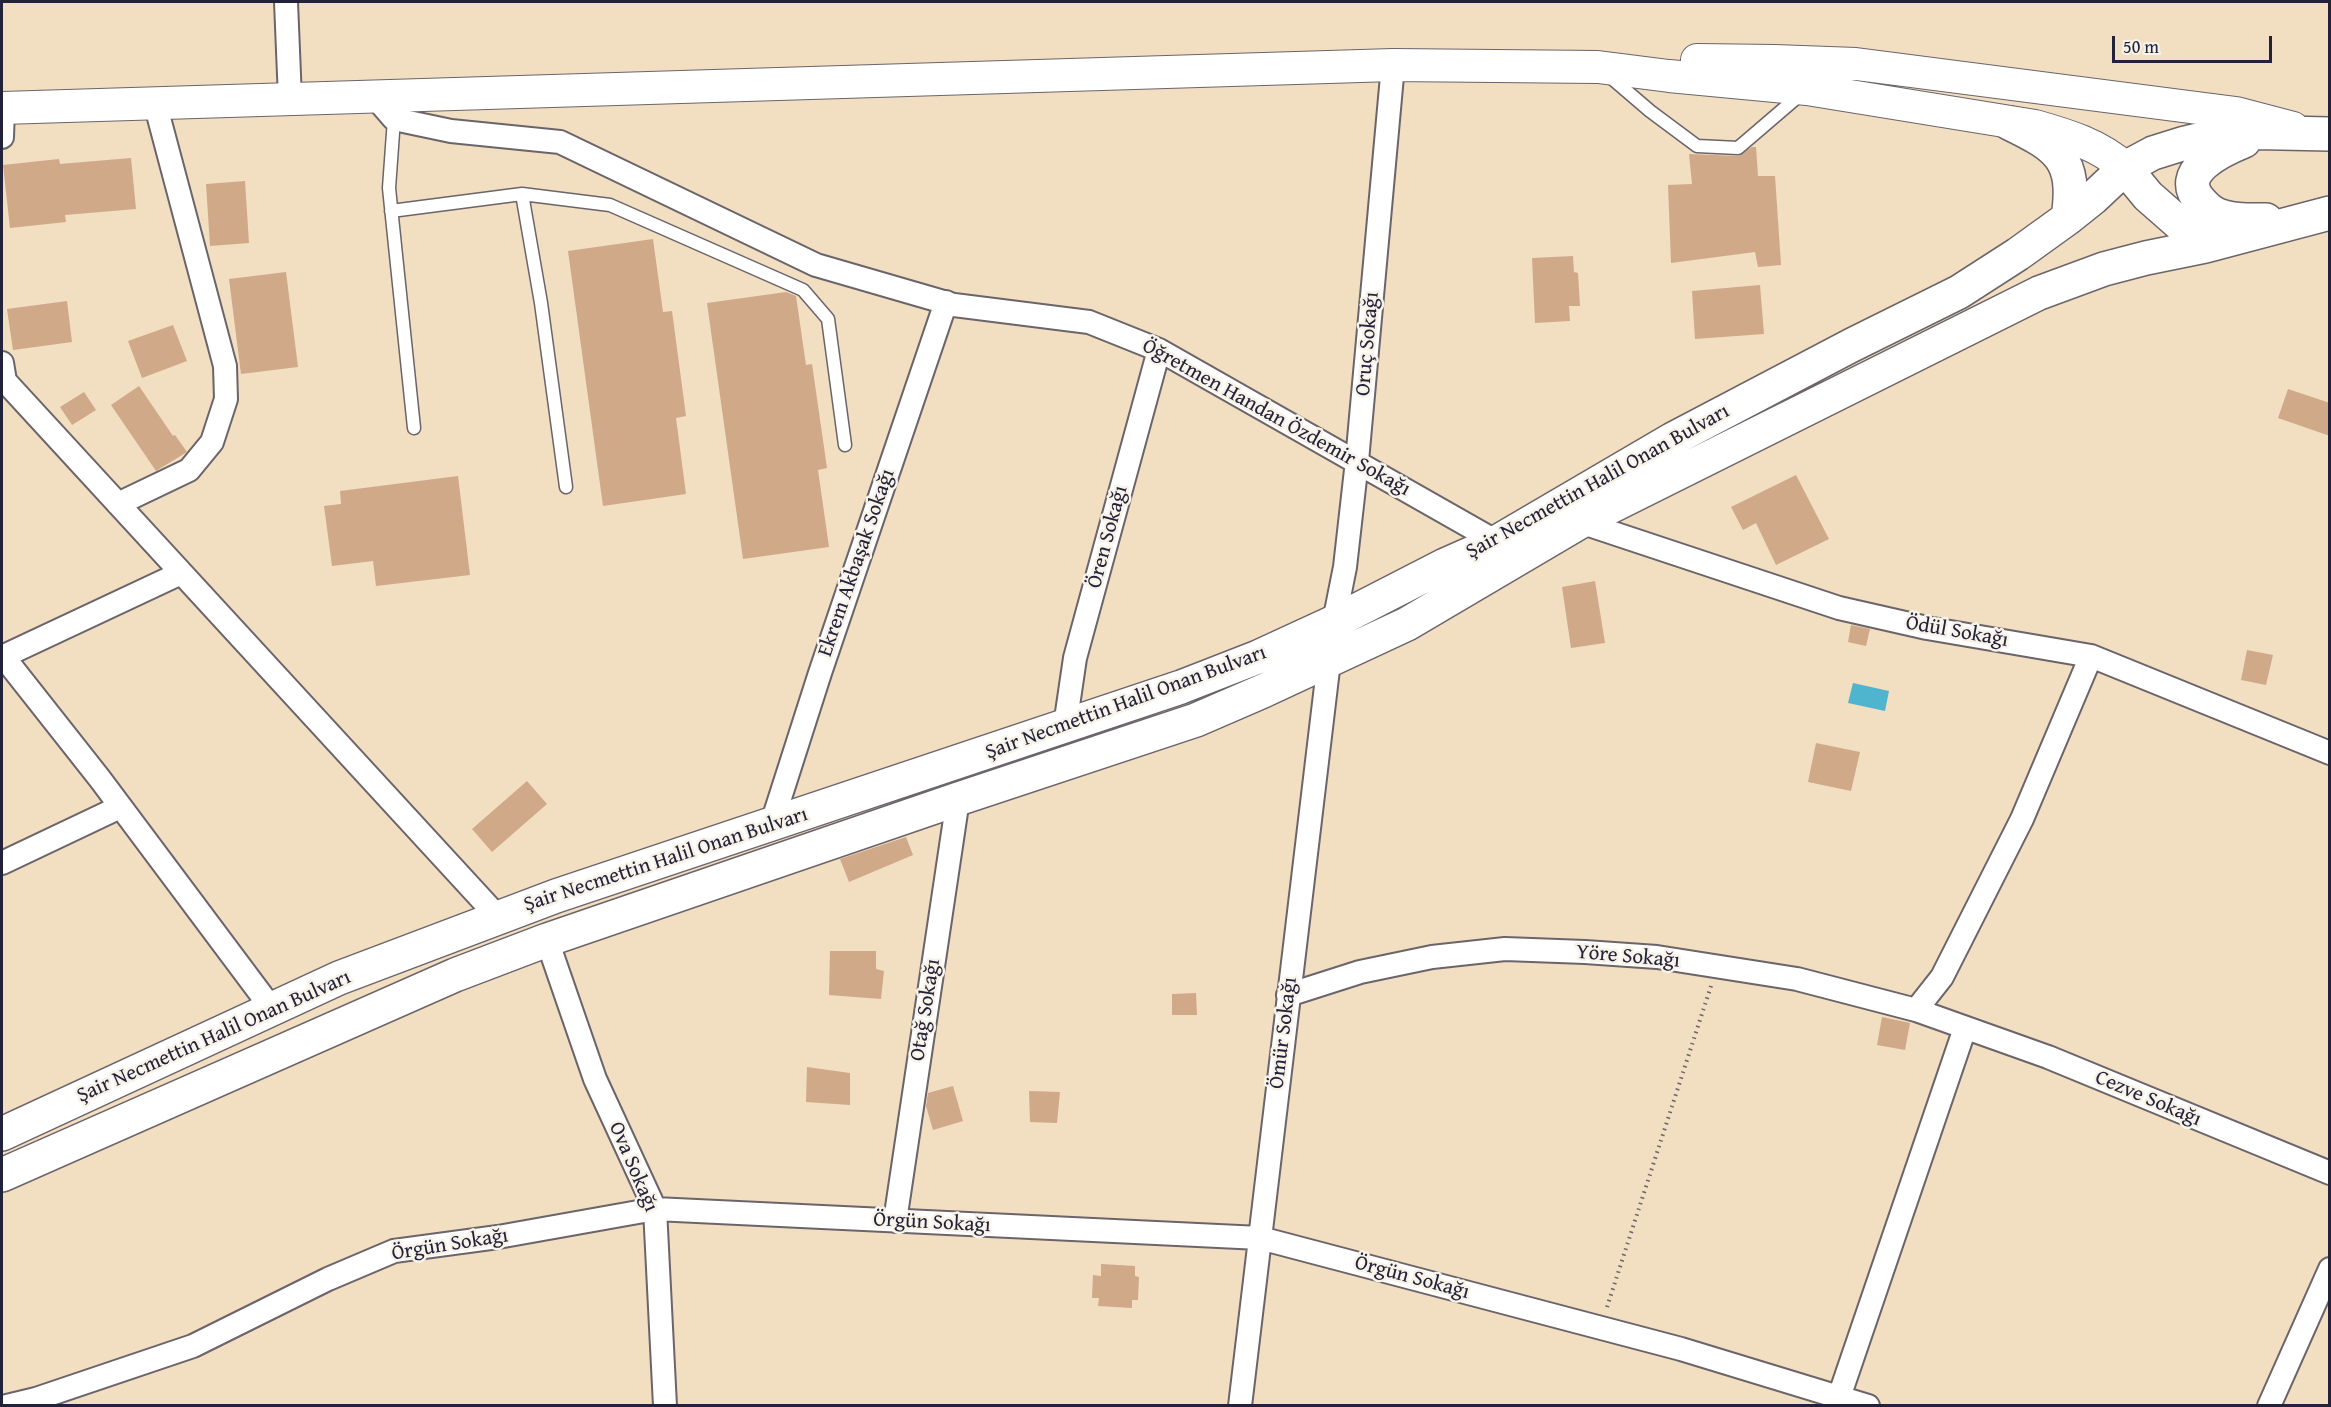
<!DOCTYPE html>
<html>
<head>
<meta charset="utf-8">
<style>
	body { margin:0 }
	#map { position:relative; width:2331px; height:1407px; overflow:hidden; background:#f2dec1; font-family:"Gentium Book Plus",serif }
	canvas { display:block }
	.frame { position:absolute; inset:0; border:3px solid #22223b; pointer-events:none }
	.scale { position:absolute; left:2112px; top:36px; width:160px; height:27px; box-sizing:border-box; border:3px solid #22223b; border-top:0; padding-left:8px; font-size:18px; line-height:21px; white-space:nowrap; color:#22223b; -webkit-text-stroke:4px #f7f3e8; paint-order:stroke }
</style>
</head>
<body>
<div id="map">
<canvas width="2331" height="1407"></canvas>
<div class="frame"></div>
<div class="scale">50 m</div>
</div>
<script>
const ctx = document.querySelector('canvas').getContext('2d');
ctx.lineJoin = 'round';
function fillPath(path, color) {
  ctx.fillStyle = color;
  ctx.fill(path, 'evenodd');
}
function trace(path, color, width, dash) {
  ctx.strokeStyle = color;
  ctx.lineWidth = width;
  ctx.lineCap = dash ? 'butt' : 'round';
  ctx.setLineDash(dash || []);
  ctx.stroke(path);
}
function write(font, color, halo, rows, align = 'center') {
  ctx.font = font + ' "Gentium Book Plus",serif';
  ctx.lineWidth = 5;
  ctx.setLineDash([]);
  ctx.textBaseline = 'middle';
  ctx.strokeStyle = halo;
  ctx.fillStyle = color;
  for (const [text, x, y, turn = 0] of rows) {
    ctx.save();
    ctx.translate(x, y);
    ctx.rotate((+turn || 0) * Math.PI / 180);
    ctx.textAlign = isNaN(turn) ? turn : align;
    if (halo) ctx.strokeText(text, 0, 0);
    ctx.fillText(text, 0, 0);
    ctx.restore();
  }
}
const water = new Path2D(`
	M 1853,683 L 1889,691 L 1885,711 L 1848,703 Z`);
const building = new Path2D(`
	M 1752,147 L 1756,147 L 1758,176 L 1775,176 L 1781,265 L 1758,267 L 1755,252 L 1671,263 L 1668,185 L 1692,184 L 1689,154 L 1738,156 Z
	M 131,158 L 136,209 L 65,215 L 66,222 L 10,228 L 3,165 L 59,159 L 60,164 Z
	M 245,181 L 249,243 L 210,246 L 206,184 Z
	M 653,239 L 663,312 L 672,311 L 686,416 L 676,418 L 686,494 L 603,506 L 568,251 Z
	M 1573,256 L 1574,272 L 1578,273 L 1580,306 L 1569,306 L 1570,321 L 1535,323 L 1532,258 Z
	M 286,272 L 298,367 L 241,374 L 229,279 Z
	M 1760,285 L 1764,334 L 1695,339 L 1692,291 Z
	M 786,292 L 796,296 L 806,365 L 812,364 L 827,468 L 818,470 L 829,547 L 743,559 L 707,303 Z
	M 67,301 L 72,342 L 13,350 L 7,309 Z
	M 173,325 L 187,361 L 142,378 L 128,341 Z
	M 139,386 L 173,436 L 175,435 L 187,452 L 156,471 L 111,405 Z
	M 2288,389 L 2330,403 L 2330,436 L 2278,418 Z
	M 84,392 L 96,410 L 72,425 L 60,407 Z
	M 1796,475 L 1829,539 L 1776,565 L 1756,523 L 1743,530 L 1731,507 Z
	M 458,476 L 470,575 L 376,586 L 373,561 L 332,566 L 324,506 L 341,504 L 340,491 Z
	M 1595,581 L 1605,643 L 1571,648 L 1562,587 Z
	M 1851,625 L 1870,629 L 1866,646 L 1848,642 Z
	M 2247,650 L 2273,655 L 2266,685 L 2241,680 Z
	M 1816,743 L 1860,752 L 1851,791 L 1808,782 Z
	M 527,781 L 547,804 L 492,852 L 472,829 Z
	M 906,837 L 913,855 L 849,882 L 840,859 Z
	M 830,951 L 876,951 L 876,969 L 884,971 L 881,999 L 829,995 Z
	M 1196,993 L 1197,1015 L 1172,1015 L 1172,994 Z
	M 1882,1017 L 1910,1023 L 1905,1050 L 1877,1045 Z
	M 807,1067 L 850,1073 L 850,1105 L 806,1102 Z
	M 953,1086 L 963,1121 L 933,1130 L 926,1106 L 928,1093 Z
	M 1029,1091 L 1060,1092 L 1057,1123 L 1030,1122 Z
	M 1101,1264 L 1135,1266 L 1135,1276 L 1139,1277 L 1138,1300 L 1132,1300 L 1132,1308 L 1098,1306 L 1099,1298 L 1092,1298 L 1093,1275 L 1101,1276 Z`);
const path = new Path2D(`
	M 1607,1307 L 1711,986`);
const service = new Path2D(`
	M 1608,75 L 1650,111 L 1697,146 L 1738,148 L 1801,94
	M 394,119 L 389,188 L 414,428
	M 522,194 L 541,303 L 566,487
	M 391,211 L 522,194 L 610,205 L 803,290 L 828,319 L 845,445`);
const minor = new Path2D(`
	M 286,2 L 290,99
	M 374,96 L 394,119 L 451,131 L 560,142 L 816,265 L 954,305 L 1089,322 L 1159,350 L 1497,542
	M 2,137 L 3,108
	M 2,363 L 5,381 L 498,917
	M 118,504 L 189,470 L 212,442 L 226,399 L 225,366 L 155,103
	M 1580,522 L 1839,608 L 1927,628 L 2091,656 L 2330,753
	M 1334,622 L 1345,567 L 1357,461 L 1393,65
	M 3,656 L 100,779 L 272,1009
	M 2,657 L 181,573
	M 1065,726 L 1075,658 L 1159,350
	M 771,826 L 820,673 L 946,302
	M 2,863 L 120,807
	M 547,940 L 595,1079 L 655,1209 L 665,1406
	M 1288,995 L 1360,972 L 1432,957 L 1505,949 L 1585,952 L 1657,957 L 1797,979 L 1916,1010 L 2048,1057 L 2330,1173
	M 1916,1010 L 1942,977 L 2022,819 L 2091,656
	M 895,1221 L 958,799
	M 7,1406 L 36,1399 L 193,1346 L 328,1279 L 394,1251 L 498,1237 L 655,1209 L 1260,1238 L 1681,1349 L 1868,1406
	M 1240,1406 L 1329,661
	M 1836,1406 L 1965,1028
	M 2269,1406 L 2330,1269`);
const secondary = new Path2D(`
	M 1697,60 L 1774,61 L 1856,64 L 2236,113 L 2293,128
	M 2,108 L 1393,65 L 1598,67 L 1669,76 L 1807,89 L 2035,126 C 2067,135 2100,145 2125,168`);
const primary = new Path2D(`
	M 2009,123 C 2058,147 2077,158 2068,218
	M 2244,141 C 2222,150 2173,172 2201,202 C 2207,209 2214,215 2224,217 C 2237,221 2252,220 2266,220
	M 2125,168 L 2148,196 L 2205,246
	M 2,1134 L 339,978 L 556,896 L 1181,687 L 1258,657 L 1334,622 L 1445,565 L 1497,542 L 1673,439 L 1852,345 L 1959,292 L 2018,254 L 2068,218 L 2093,198 L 2125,168 L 2153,153 L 2185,143 L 2232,132 L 2330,134
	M 2,1175 L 455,975 L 547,940 L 958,799 L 1196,720 L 1263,691 L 1407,624 L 1580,522 L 2039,293 L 2104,269 L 2146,258 L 2205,246 L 2330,213`);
const streetNames = [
	["Oruç Sokağı",1368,344,-85],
	["Öğretmen Handan Özdemir Sokağı",1276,418,29],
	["Şair Necmettin Halil Onan Bulvarı",1598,482,-29],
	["Ören Sokağı",1108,537,-75],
	["Ekrem Akbaşak Sokağı",857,563,-71],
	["Ödül Sokağı",1957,632,10],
	["Şair Necmettin Halil Onan Bulvarı",1126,703,-20],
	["Şair Necmettin Halil Onan Bulvarı",666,860,-18],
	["Yöre Sokağı",1628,957,5],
	["Otağ Sokağı",926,1010,-81],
	["Ömür Sokağı",1284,1033,-83],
	["Şair Necmettin Halil Onan Bulvarı",214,1037,-24],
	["Cezve Sokağı",2148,1099,23],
	["Ova Sokağı",633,1167,67],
	["Örgün Sokağı",932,1223,3],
	["Örgün Sokağı",450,1245,-9],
	["Örgün Sokağı",1412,1278,15]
];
fillPath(water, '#4fb4ce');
fillPath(building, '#d0a989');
trace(service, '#6b646a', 15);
trace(minor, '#6b646a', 26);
trace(secondary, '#6b646a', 34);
trace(primary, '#6b646a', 36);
trace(path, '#6b646a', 4, [1.5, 4.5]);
trace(service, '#fff', 12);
trace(minor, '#fff', 22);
trace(secondary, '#fff', 32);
trace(primary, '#fff', 33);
write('21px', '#22223b', '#f7f3e8', streetNames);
</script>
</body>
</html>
